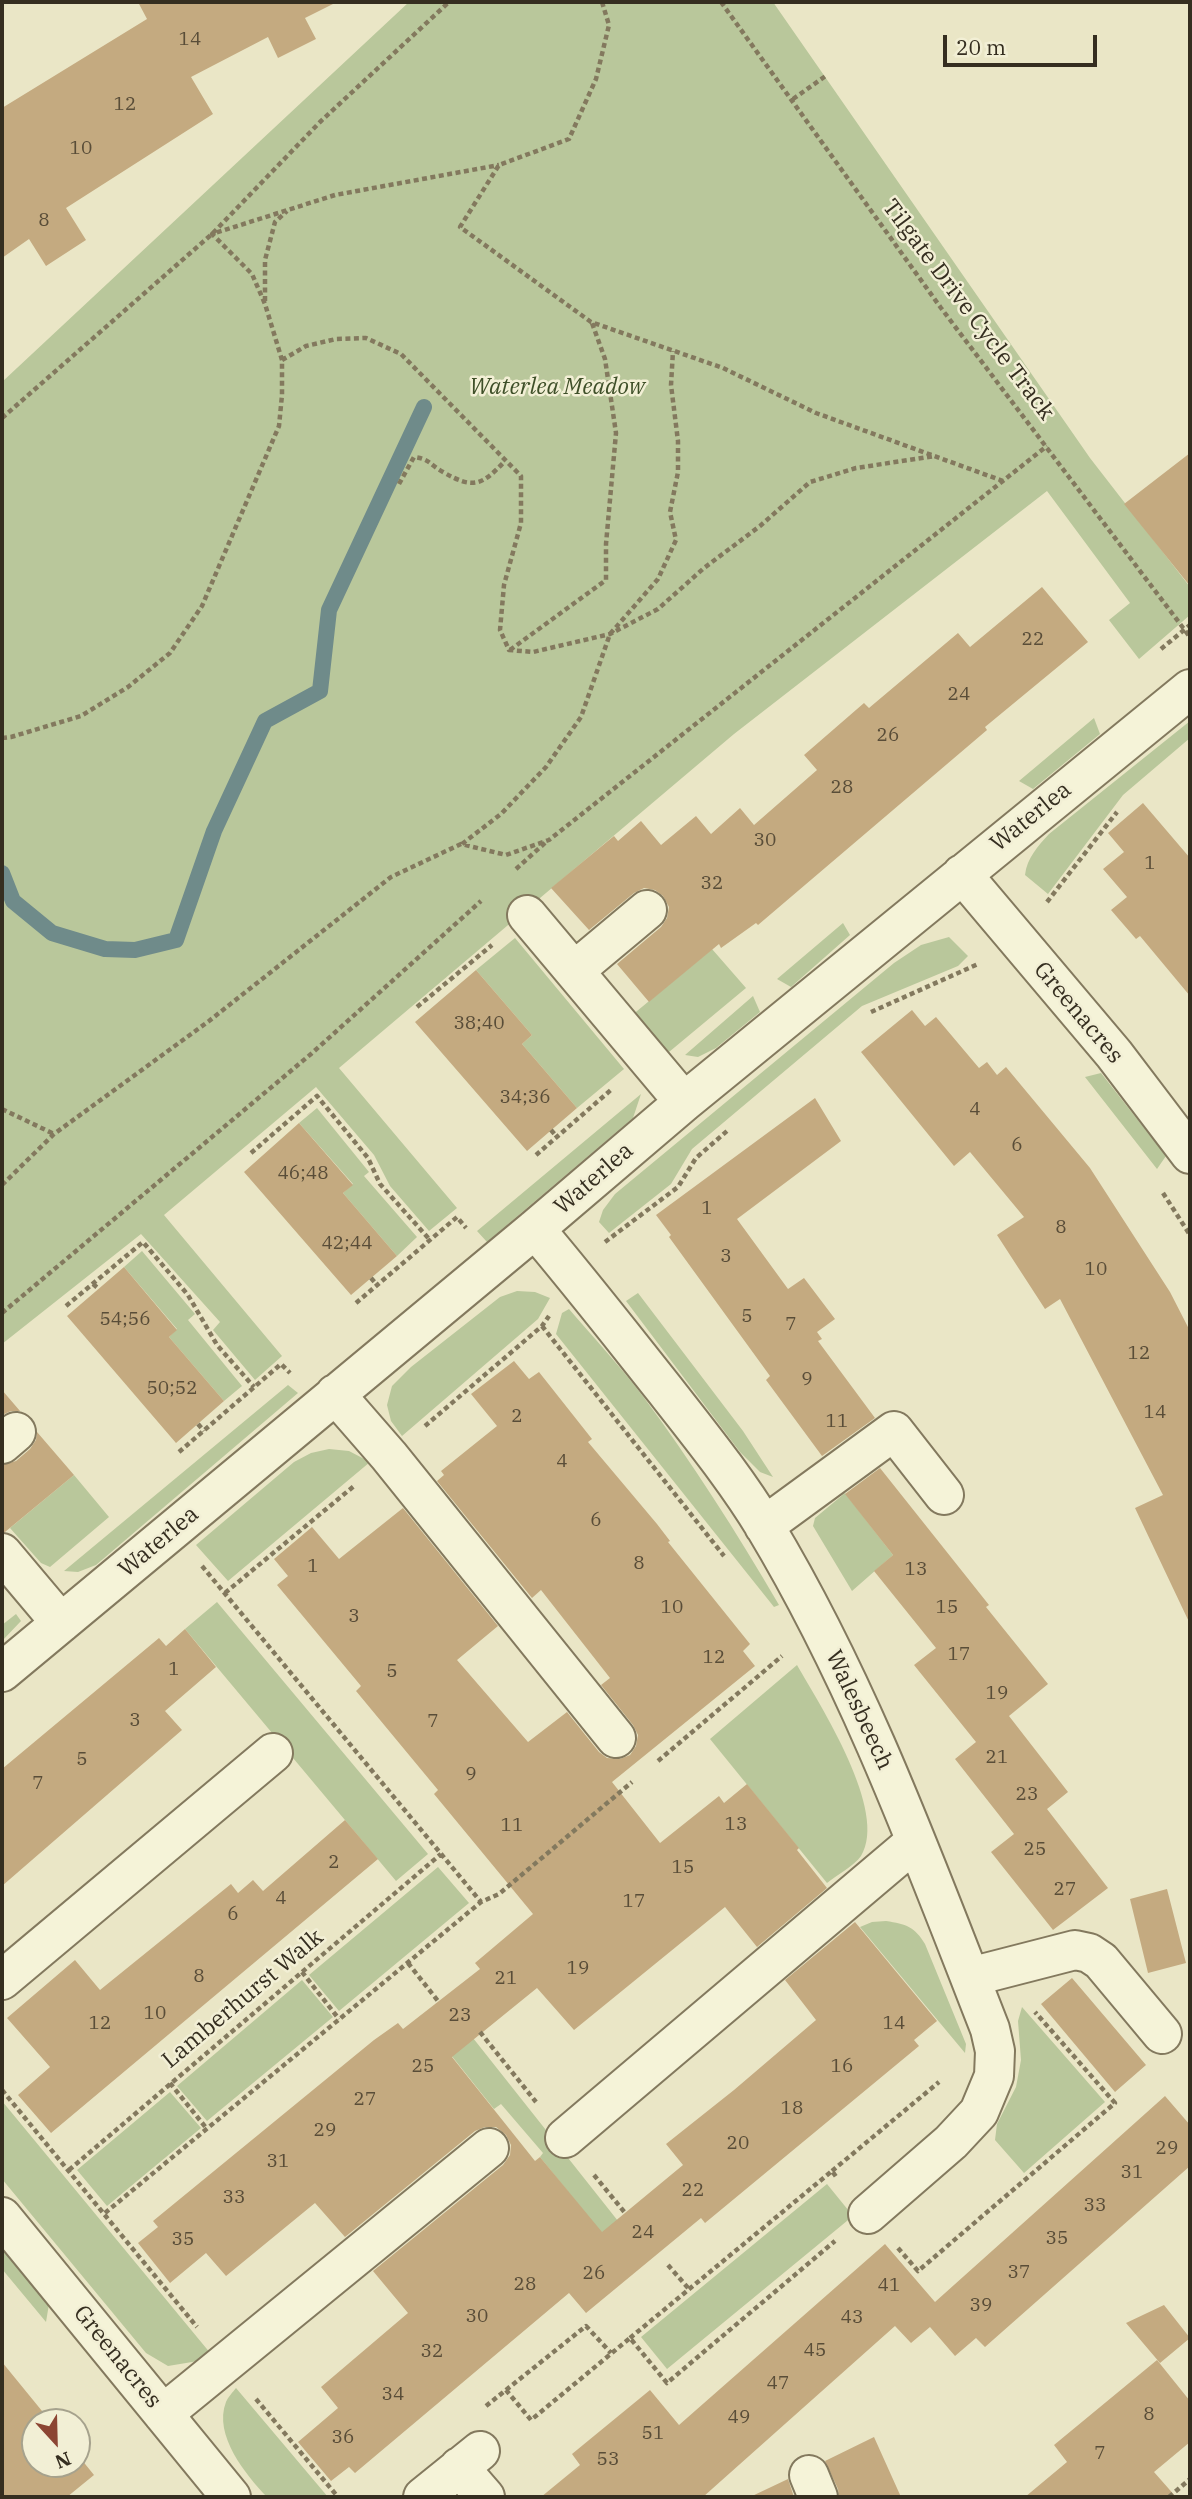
<!DOCTYPE html>
<html>
<head>
<meta charset="utf-8">
<style>
	body { margin:0 }
	#map { position:relative; width:1192px; height:2499px; overflow:hidden; background:#eae6c6; font-family:"IBM Plex Serif",serif }
	canvas { display:block }
	.frame { position:absolute; inset:0; border:4px solid #352e20; pointer-events:none }
	.north { position:absolute; left:21px; top:2408px; width:70px; height:70px; box-sizing:border-box; background:#f2efd5; border:2px solid #a6a28d; border-radius:50%; rotate:158deg; font-size:19px; font-weight:700; line-height:28px; text-align:center; color:#352e20 }
	.north::after { content:''; display:block; margin:auto; width:24px; height:32px; background:#8c4533; clip-path:polygon(50% 0,100% 100%,50% 72%,0 100%) }
	.scale { position:absolute; left:943px; top:35px; width:154px; height:32px; box-sizing:border-box; border:4px solid #352e20; border-top:0; padding-left:9px; font-size:21px; line-height:24px; white-space:nowrap; color:#352e20; -webkit-text-stroke:5px #f2efd5; paint-order:stroke }
</style>
</head>
<body>
<div id="map">
<canvas width="1192" height="2499"></canvas>
<div class="frame"></div>
<div class="north">N</div>
<div class="scale">20 m</div>
</div>
<script>
const ctx = document.querySelector('canvas').getContext('2d');
ctx.lineJoin = 'round';
function fillPath(path, color) {
  ctx.fillStyle = color;
  ctx.fill(path, 'evenodd');
}
function trace(path, color, width, dash) {
  ctx.strokeStyle = color;
  ctx.lineWidth = width;
  ctx.lineCap = dash ? 'butt' : 'round';
  ctx.setLineDash(dash || []);
  ctx.stroke(path);
}
function write(font, color, halo, rows, align = 'center') {
  ctx.font = font + ' "IBM Plex Serif",serif';
  ctx.lineWidth = 5;
  ctx.setLineDash([]);
  ctx.textBaseline = 'middle';
  ctx.strokeStyle = halo;
  ctx.fillStyle = color;
  for (const [text, x, y, turn = 0] of rows) {
    ctx.save();
    ctx.translate(x, y);
    ctx.rotate((+turn || 0) * Math.PI / 180);
    ctx.textAlign = isNaN(turn) ? turn : align;
    if (halo) ctx.strokeText(text, 0, 0);
    ctx.fillText(text, 0, 0);
    ctx.restore();
  }
}
const green = new Path2D(`
	M 409,2 L 773,2 L 1090,458 L 1190,587 L 1190,615 L 1139,659 L 1109,620 L 1130,603 L 1047,491 L 734,734 L 339,1068 L 457,1208 L 429,1231 L 390,1186 L 374,1155 L 316,1087 L 164,1215 L 282,1356 L 255,1380 L 213,1330 L 220,1322 L 141,1234 L 2,1344 L 2,382 Z
	M 1094,718 L 1100,734 L 1033,789 L 1019,781 Z
	M 1190,721 L 1190,738 L 1123,795 L 1048,894 L 1025,875 C 1027,858 1038,846 1049,834 Z
	M 843,923 L 850,935 L 791,987 L 777,979 Z
	M 949,937 L 968,956 L 958,966 L 862,1006 L 692,1149 L 671,1184 L 609,1233 L 599,1222 L 603,1210 L 615,1194 L 894,963 L 921,945 Z
	M 515,938 L 624,1069 L 577,1108 L 522,1044 L 532,1035 L 476,970 Z
	M 712,949 L 746,988 L 669,1052 L 658,1045 L 631,1016 Z
	M 753,996 L 760,1012 L 716,1048 L 698,1057 L 685,1055 Z
	M 1101,1073 L 1166,1156 L 1157,1169 L 1085,1077 Z
	M 641,1094 L 633,1118 L 487,1242 L 477,1231 Z
	M 317,1108 L 369,1172 L 364,1176 L 417,1237 L 397,1256 L 343,1193 L 353,1184 L 299,1123 Z
	M 142,1251 L 195,1314 L 188,1320 L 242,1386 L 224,1401 L 169,1337 L 177,1329 L 124,1267 Z
	M 517,1291 L 535,1292 L 550,1298 L 538,1319 L 402,1436 L 391,1421 L 387,1405 L 392,1386 L 411,1367 L 500,1297 Z
	M 638,1293 L 743,1431 L 773,1477 L 760,1472 L 740,1452 L 626,1301 Z
	M 569,1309 C 593,1337 619,1365 642,1395 C 692,1462 737,1533 779,1605 L 774,1607 L 556,1334 L 562,1313 Z
	M 288,1385 L 298,1393 L 96,1565 L 78,1572 L 64,1571 Z
	M 329,1449 L 349,1451 L 370,1462 L 228,1581 L 196,1545 L 294,1462 L 311,1453 Z
	M 74,1475 L 109,1517 L 50,1567 L 41,1563 L 10,1528 Z
	M 845,1493 L 893,1555 L 852,1591 L 813,1526 L 815,1518 Z
	M 217,1602 L 428,1854 L 396,1881 L 185,1629 Z
	M 16,1614 L 21,1621 L 2,1641 L 2,1625 Z
	M 797,1665 C 820,1705 889,1812 861,1856 C 854,1866 837,1875 827,1883 L 710,1739 Z
	M 438,1867 L 469,1903 L 339,2011 L 309,1975 Z
	M 886,1921 C 906,1924 915,1927 925,1944 L 966,2044 L 965,2053 L 860,1927 L 872,1922 Z
	M 302,1980 L 333,2017 L 207,2121 L 177,2086 Z
	M 1022,2007 L 1105,2102 L 1024,2173 L 995,2140 L 997,2124 L 1016,2087 L 1021,2060 L 1018,2021 Z
	M 473,2038 L 618,2221 L 602,2234 L 540,2157 L 543,2153 L 501,2104 L 494,2109 L 451,2055 Z
	M 170,2092 L 201,2128 L 107,2206 L 77,2170 Z
	M 2,2101 L 211,2354 L 198,2361 L 168,2366 L 146,2353 L 2,2179 Z
	M 827,2184 L 853,2216 L 667,2369 L 641,2337 Z
	M 2,2247 L 49,2304 L 46,2322 L 2,2269 Z
	M 236,2388 L 328,2497 L 267,2497 C 246,2475 213,2435 226,2402 C 228,2397 233,2392 236,2388 Z`);
const stream = new Path2D(`
	M 2,873 L 13,901 L 52,933 L 105,949 L 135,950 L 176,940 L 214,831 L 265,721 L 320,691 L 329,610 L 424,407`);
const building = new Path2D(`
	M 138,2 L 337,2 L 305,18 L 316,39 L 278,58 L 268,37 L 191,77 L 213,114 L 66,208 L 86,240 L 46,266 L 29,239 L 2,258 L 2,108 L 147,19 Z
	M 1190,453 L 1190,586 L 1124,504 Z
	M 1042,587 L 1088,642 L 985,727 L 987,730 L 758,925 L 756,923 L 721,948 L 719,944 L 649,1002 L 617,964 L 661,927 L 667,918 L 669,907 L 663,896 L 655,890 L 644,888 L 634,893 L 589,930 L 551,888 L 614,836 L 618,841 L 641,821 L 661,845 L 696,816 L 711,834 L 740,808 L 754,825 L 817,770 L 804,755 L 864,703 L 869,708 L 958,633 L 970,647 Z
	M 1143,803 L 1190,858 L 1190,996 L 1140,936 L 1136,939 L 1111,910 L 1127,897 L 1103,869 L 1124,852 L 1108,833 Z
	M 476,970 L 532,1035 L 522,1044 L 577,1108 L 527,1151 L 415,1022 Z
	M 912,1010 L 925,1026 L 936,1017 L 979,1068 L 987,1062 L 997,1075 L 1006,1067 L 1090,1168 L 1170,1292 L 1190,1331 L 1190,1624 L 1135,1508 L 1163,1495 L 1060,1299 L 1045,1309 L 997,1235 L 1024,1217 L 970,1152 L 954,1166 L 861,1052 Z
	M 815,1098 L 841,1141 L 737,1219 L 788,1289 L 804,1278 L 835,1319 L 817,1332 L 822,1339 L 818,1341 L 875,1418 L 822,1456 L 766,1380 L 770,1376 L 669,1237 L 671,1235 L 656,1215 Z
	M 299,1123 L 353,1185 L 343,1193 L 397,1256 L 351,1295 L 244,1172 Z
	M 124,1267 L 177,1330 L 169,1337 L 224,1401 L 176,1443 L 67,1316 Z
	M 514,1361 L 529,1379 L 539,1372 L 592,1439 L 588,1442 L 657,1524 L 670,1541 L 668,1542 L 750,1644 L 743,1651 L 755,1666 L 612,1782 L 660,1843 L 719,1796 L 724,1803 L 747,1784 L 799,1848 L 797,1850 L 827,1888 L 757,1947 L 725,1907 L 574,2030 L 537,1988 L 452,2057 L 535,2161 L 540,2157 L 602,2232 L 683,2165 L 666,2144 L 734,2090 L 816,2020 L 785,1980 L 855,1922 L 937,2021 L 914,2040 L 919,2046 L 705,2223 L 701,2218 L 586,2313 L 569,2293 L 355,2473 L 349,2467 L 331,2481 L 298,2442 L 338,2408 L 321,2387 L 408,2313 L 373,2271 L 503,2165 L 510,2155 L 511,2145 L 506,2135 L 496,2127 L 485,2127 L 475,2131 L 345,2237 L 315,2203 L 226,2276 L 206,2253 L 170,2283 L 138,2243 L 158,2227 L 153,2221 L 374,2040 L 398,2023 L 403,2029 L 480,1969 L 475,1963 L 533,1914 L 434,1794 L 438,1790 L 356,1691 L 361,1686 L 277,1585 L 288,1576 L 274,1559 L 312,1527 L 339,1559 L 403,1508 L 498,1626 L 457,1660 L 528,1742 L 567,1712 L 599,1752 L 607,1758 L 620,1759 L 630,1755 L 636,1746 L 638,1735 L 633,1725 L 601,1685 L 610,1678 L 541,1590 L 532,1598 L 437,1481 L 444,1475 L 441,1471 L 497,1426 L 471,1394 Z
	M 2,1390 L 20,1411 L 11,1411 L 2,1415 Z
	M 37,1432 L 74,1475 L 5,1532 L 2,1532 L 2,1465 L 16,1461 L 30,1449 L 36,1440 Z
	M 880,1468 L 989,1605 L 986,1607 L 1048,1684 L 1009,1716 L 1068,1792 L 1047,1809 L 1108,1888 L 1053,1930 L 991,1852 L 1014,1834 L 955,1759 L 976,1742 L 914,1665 L 936,1648 L 874,1571 L 893,1555 L 845,1494 Z
	M 185,1629 L 216,1667 L 165,1711 L 182,1730 L 2,1886 L 2,1769 L 159,1638 L 166,1646 Z
	M 345,1820 L 378,1859 L 51,2133 L 18,2095 L 50,2067 L 7,2018 L 75,1960 L 100,1990 L 231,1884 L 238,1893 L 253,1880 L 263,1891 Z
	M 1167,1889 L 1186,1963 L 1148,1973 L 1130,1899 Z
	M 1072,1978 L 1146,2065 L 1115,2092 L 1041,2004 Z
	M 1165,2096 L 1190,2125 L 1190,2166 L 985,2347 L 976,2338 L 955,2356 L 930,2327 L 911,2343 L 895,2326 L 703,2497 L 541,2497 L 580,2465 L 572,2454 L 650,2390 L 679,2425 L 885,2244 L 935,2302 Z
	M 1164,2305 L 1190,2338 L 1160,2363 L 1126,2323 Z
	M 1157,2360 L 1190,2401 L 1190,2442 L 1154,2472 L 1176,2497 L 1025,2497 L 1067,2462 L 1054,2445 Z
	M 2,2362 L 51,2422 L 35,2422 L 35,2464 L 77,2464 L 77,2454 L 94,2475 L 67,2497 L 2,2497 Z
	M 874,2437 L 901,2497 L 839,2497 L 838,2489 L 825,2461 Z
	M 788,2479 L 794,2497 L 750,2497 Z`);
const path = new Path2D(`
	M 602,2 L 609,25 L 596,79 L 569,139 L 499,165 L 460,227 L 591,322 L 723,368 L 816,413 L 1003,481
	M 721,2 L 941,308 L 1190,637
	M 793,99 L 827,75
	M 265,301 L 265,260 L 275,222 L 287,211
	M 282,360 L 306,346 L 336,339 L 366,338 L 401,354 L 521,476 L 521,523 L 504,585 L 500,630 L 509,650 L 533,652 L 610,634 L 658,609 L 704,568 L 760,526 L 810,482 L 856,468 L 935,456
	M 2,418 L 212,234 L 320,122 L 449,2
	M 399,484 L 414,457 C 430,459 430,465 443,472 C 474,490 482,485 505,461
	M 1161,649 L 1190,625
	M 510,650 L 606,580 L 606,544 L 616,433 L 605,359 L 592,323
	M 2,738 L 11,737 L 81,716 L 128,687 L 170,653 L 202,606 L 279,426 L 282,395 L 282,360 L 265,304 L 252,274 L 212,234 L 335,195 L 499,165
	M 462,844 L 501,814 L 546,767 L 581,717 L 610,634 L 658,579 L 676,540 L 670,512 L 678,472 L 678,441 L 671,385 L 673,351
	M 516,869 L 546,842
	M 1047,902 L 1117,812
	M 417,1007 L 492,945
	M 871,1012 L 978,964
	M 2,1109 L 54,1134
	M 551,1130 L 557,1137
	M 251,1153 L 317,1096 L 368,1158 L 380,1184 L 430,1240
	M 536,1155 L 612,1089
	M 2,1185 L 54,1134 L 209,1021 L 391,877 L 461,844 L 506,855 L 549,840 L 1047,446
	M 1163,1193 L 1190,1235
	M 605,1242 L 678,1187 L 696,1158 L 727,1131
	M 371,1278 L 377,1285
	M 93,1284 L 99,1289
	M 356,1303 L 457,1217 L 466,1228
	M 66,1306 L 143,1242 L 188,1295 L 217,1345 L 254,1387
	M 2,1313 L 311,1054 L 481,901
	M 542,1326 L 724,1556
	M 198,1424 L 204,1431
	M 425,1426 L 542,1326 L 549,1316
	M 179,1452 L 281,1364 L 290,1373
	M 202,1566 L 481,1902
	M 225,1593 L 354,1486
	M 658,1761 L 782,1656
	M 408,1963 L 438,2001
	M 302,1972 L 339,2019
	M 480,2032 L 536,2102
	M 170,2083 L 207,2129
	M 2,2090 L 197,2327
	M 69,2170 L 441,1854
	M 832,2171 L 939,2082
	M 594,2175 L 626,2214
	M 105,2213 L 481,1902 L 499,1894 L 632,1782
	M 898,2248 L 918,2271 L 1115,2103 L 1035,2012
	M 668,2265 L 689,2289
	M 630,2338 L 832,2171 L 837,2178
	M 506,2390 L 586,2326 L 611,2353
	M 256,2399 L 338,2497
	M 486,2406 L 506,2390 L 531,2420 L 630,2338 L 667,2383 L 835,2241
	M 1169,2497 L 1190,2479`);
const minor = new Path2D(`
	M 962,874 L 1114,1054 L 1190,1154
	M 527,915 L 684,1102
	M 574,971 L 647,910
	M 535,1229 C 580,1282 622,1336 665,1390 C 700,1435 736,1479 765,1527 C 860,1685 923,1858 990,2029 L 995,2051 L 994,2076 L 979,2112 L 951,2142 L 868,2214
	M 335,1394 L 389,1456 L 616,1738
	M 2,1444 L 16,1432
	M 764,1526 L 894,1431 L 944,1495
	M 2,1553 L 61,1623
	M 2,1672 L 535,1229 L 684,1102 L 1190,689
	M 970,1977 L 1075,1950 L 1089,1953 L 1101,1961 L 1162,2034
	M 2,1980 L 273,1753
	M 565,2138 L 916,1841
	M 2,2217 L 231,2497
	M 163,2414 L 489,2148
	M 459,2467 L 485,2497
	M 809,2475 L 818,2497
	M 423,2497 L 480,2451`);
const numberNames = [
	["14",190,40],
	["12",125,105],
	["10",81,149],
	["8",44,221],
	["22",1033,640],
	["24",959,695],
	["26",888,736],
	["28",842,788],
	["30",765,841],
	["1",1150,864],
	["32",712,884],
	["38;40",479,1024],
	["34;36",525,1098],
	["4",975,1110],
	["6",1017,1146],
	["46;48",303,1174],
	["1",707,1209],
	["8",1061,1228],
	["42;44",347,1244],
	["3",726,1257],
	["10",1096,1270],
	["5",747,1317],
	["54;56",125,1320],
	["7",791,1325],
	["12",1139,1354],
	["9",807,1380],
	["50;52",172,1389],
	["14",1155,1413],
	["2",517,1417],
	["11",837,1422],
	["4",562,1462],
	["6",596,1521],
	["8",639,1564],
	["1",313,1567],
	["13",916,1570],
	["10",672,1608],
	["15",947,1608],
	["3",354,1617],
	["17",959,1655],
	["12",714,1658],
	["1",174,1670],
	["5",392,1672],
	["19",997,1694],
	["3",135,1721],
	["7",433,1722],
	["21",997,1758],
	["5",82,1760],
	["9",471,1775],
	["7",38,1784],
	["23",1027,1795],
	["13",736,1825],
	["11",512,1826],
	["25",1035,1850],
	["2",334,1863],
	["15",683,1868],
	["27",1065,1890],
	["4",281,1899],
	["17",634,1902],
	["6",233,1915],
	["19",578,1969],
	["8",199,1977],
	["21",506,1979],
	["10",155,2014],
	["23",460,2016],
	["12",100,2024],
	["14",894,2024],
	["25",423,2067],
	["16",842,2067],
	["27",365,2100],
	["18",792,2109],
	["29",325,2131],
	["20",738,2144],
	["29",1167,2149],
	["31",278,2162],
	["31",1132,2173],
	["22",693,2191],
	["33",234,2198],
	["33",1095,2206],
	["24",643,2233],
	["35",1057,2239],
	["35",183,2240],
	["37",1019,2273],
	["26",594,2274],
	["28",525,2285],
	["41",889,2286],
	["39",981,2306],
	["30",477,2317],
	["43",852,2318],
	["45",815,2351],
	["32",432,2352],
	["47",778,2384],
	["34",393,2395],
	["8",1149,2415],
	["49",739,2418],
	["51",653,2434],
	["36",343,2438],
	["7",1100,2454],
	["53",608,2460]
];
const streetNames = [
	["Tilgate Drive Cycle Track",968,310,53],
	["Waterlea",1031,817,-39],
	["Greenacres",1078,1013,50],
	["Waterlea",594,1179,-41],
	["Waterlea",159,1542,-40],
	["Walesbeech",859,1710,65],
	["Lamberhurst Walk",243,1999,-40],
	["Greenacres",117,2357,51]
];
const parkNames = [
	["Waterlea Meadow",557,387]
];
fillPath(green, '#b9c79b');
trace(stream, '#6f8b8a', 16);
fillPath(building, '#c4aa80');
trace(minor, '#83795e', 42);
trace(path, '#83795e', 4.5, [5, 3.5]);
trace(minor, '#f5f3d8', 38);
write('19px', '#594d38', null, numberNames);
write('23px', '#352e20', '#f2efd5', streetNames);
write('italic 23px', '#3e4f28', '#f2efd5', parkNames);
</script>
</body>
</html>
